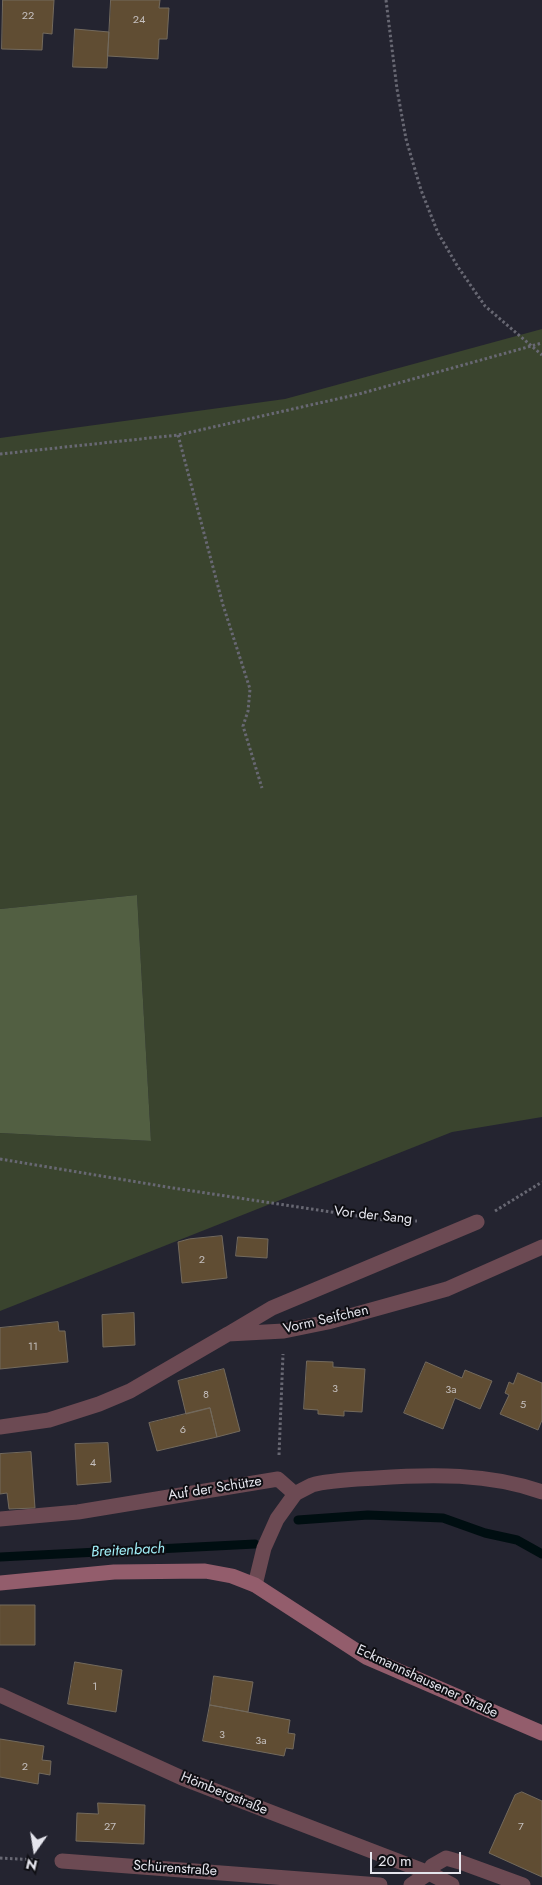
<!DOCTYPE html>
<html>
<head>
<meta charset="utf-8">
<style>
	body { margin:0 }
	#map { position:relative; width:542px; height:1885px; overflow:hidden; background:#242430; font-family:Jost,sans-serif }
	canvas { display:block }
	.north { position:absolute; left:10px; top:1825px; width:50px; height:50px; -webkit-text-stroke:4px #0e0e13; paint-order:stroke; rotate:193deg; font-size:14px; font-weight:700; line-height:20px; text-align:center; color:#e5e5ed }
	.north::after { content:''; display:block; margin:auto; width:18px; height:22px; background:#e5e5ed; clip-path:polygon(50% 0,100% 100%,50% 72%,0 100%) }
	.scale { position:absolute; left:370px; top:1852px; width:91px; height:22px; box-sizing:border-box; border:2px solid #e5e5ed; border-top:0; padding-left:6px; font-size:15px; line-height:18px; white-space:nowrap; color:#e5e5ed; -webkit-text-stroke:4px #0e0e13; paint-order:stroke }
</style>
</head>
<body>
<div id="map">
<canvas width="542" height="1885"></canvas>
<div class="north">N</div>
<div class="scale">20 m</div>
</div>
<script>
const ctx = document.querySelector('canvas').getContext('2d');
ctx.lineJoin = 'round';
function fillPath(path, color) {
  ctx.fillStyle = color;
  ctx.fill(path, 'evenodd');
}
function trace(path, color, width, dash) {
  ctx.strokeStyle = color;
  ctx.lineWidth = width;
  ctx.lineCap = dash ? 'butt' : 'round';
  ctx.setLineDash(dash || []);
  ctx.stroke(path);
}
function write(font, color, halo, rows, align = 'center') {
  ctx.font = font + ' Jost,sans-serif';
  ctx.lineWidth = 4;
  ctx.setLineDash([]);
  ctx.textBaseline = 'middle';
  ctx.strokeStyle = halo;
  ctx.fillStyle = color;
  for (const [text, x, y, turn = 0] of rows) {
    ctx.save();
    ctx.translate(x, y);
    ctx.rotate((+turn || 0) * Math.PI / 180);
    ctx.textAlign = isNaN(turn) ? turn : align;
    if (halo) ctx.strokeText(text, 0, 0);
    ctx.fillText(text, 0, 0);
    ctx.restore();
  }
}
const green = new Path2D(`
	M 542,329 L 542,1117 L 452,1132 L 0,1311 L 0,1133 L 151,1141 L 137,895 L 0,909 L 0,438 L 285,399 Z`);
const forest = new Path2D(`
	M 137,895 L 151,1141 L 0,1133 L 0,909 Z`);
const stream = new Path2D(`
	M 298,1520 L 368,1515 L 443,1518 L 485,1533 L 517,1540 L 542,1554
	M 0,1557 L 255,1544`);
const building = new Path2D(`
	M 3,0 L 54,0 L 52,34 L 43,33 L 42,50 L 2,49 Z
	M 111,0 L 160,0 L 159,8 L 169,8 L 167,39 L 159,39 L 158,59 L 108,56 Z
	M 75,29 L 109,32 L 107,68 L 73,67 Z
	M 222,1236 L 227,1278 L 182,1283 L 178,1242 L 189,1239 Z
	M 238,1237 L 268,1239 L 267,1258 L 236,1256 Z
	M 134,1313 L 135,1345 L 103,1347 L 102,1315 Z
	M 58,1322 L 59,1331 L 65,1331 L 68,1362 L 0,1369 L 0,1328 Z
	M 307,1361 L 333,1362 L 333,1367 L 365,1369 L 362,1412 L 344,1411 L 344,1416 L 318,1414 L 318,1410 L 304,1409 Z
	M 426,1362 L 462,1378 L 465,1370 L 492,1381 L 480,1409 L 455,1398 L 443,1429 L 404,1413 Z
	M 224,1369 L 240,1431 L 217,1437 L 210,1408 L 186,1414 L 178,1381 Z
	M 518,1373 L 542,1383 L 542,1420 L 538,1430 L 500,1414 L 509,1395 L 505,1393 L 509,1382 L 513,1384 Z
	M 210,1408 L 217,1437 L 157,1451 L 149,1423 Z
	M 108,1443 L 111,1482 L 77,1485 L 75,1444 Z
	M 31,1452 L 35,1508 L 9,1509 L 7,1493 L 0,1494 L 0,1454 Z
	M 0,1605 L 35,1605 L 35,1645 L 0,1645 Z
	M 75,1662 L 122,1670 L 116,1712 L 68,1704 Z
	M 214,1676 L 253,1682 L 248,1712 L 210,1705 Z
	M 210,1705 L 290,1720 L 288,1733 L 295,1734 L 293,1749 L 286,1748 L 284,1756 L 203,1741 Z
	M 0,1739 L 44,1746 L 42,1760 L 51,1761 L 50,1775 L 39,1773 L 38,1784 L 0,1777 Z
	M 522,1792 L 542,1801 L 542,1877 L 489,1853 L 515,1795 Z
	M 98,1803 L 145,1805 L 144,1844 L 76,1841 L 77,1813 L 98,1814 Z`);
const path = new Path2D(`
	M 386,0 L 397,89 L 406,139 L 421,190 L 438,233 L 458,267 L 485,306 L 542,355
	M 178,435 L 223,605 L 250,689 L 248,711 L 243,726 L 262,788
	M 0,454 L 178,435 L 359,394 L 542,343
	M 0,1159 L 173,1188 L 384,1220 L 417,1221
	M 495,1211 L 542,1182
	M 279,1455 L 283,1354
	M 0,1858 L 39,1860`);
const street = new Path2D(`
	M 230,1333 L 272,1308 L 477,1222
	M 0,1427 L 49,1420 L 99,1404 L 130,1391 L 228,1334 L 284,1331 L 328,1322 L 447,1289 L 542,1247
	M 0,1519 L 78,1512 L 278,1479 L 295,1494 C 300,1491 306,1488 312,1485 C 327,1480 360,1479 376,1478 C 431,1474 489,1473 542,1492
	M 255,1585 L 264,1548 L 277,1519 L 295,1494
	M 0,1695 L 182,1778 L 429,1873 L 452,1885
	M 62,1861 L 380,1885
	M 411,1885 L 429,1873 L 432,1866 L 446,1858 L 460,1862 L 523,1885`);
const secondary = new Path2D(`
	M 0,1583 L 114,1572 L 205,1571 L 232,1576 L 255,1585 L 366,1657 L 542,1733`);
const numberNames = [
	["22",28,16],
	["24",139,20],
	["2",202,1260],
	["11",33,1347],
	["3",335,1389],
	["3a",451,1390],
	["8",206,1395],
	["5",523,1405],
	["6",183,1430],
	["4",93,1463],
	["1",95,1687],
	["3",222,1735],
	["3a",261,1741],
	["2",25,1767],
	["27",110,1827],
	["7",521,1827]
];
const streetNames = [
	["Vor der Sang",373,1216,6],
	["Vorm Seifchen",326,1320,-13],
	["Auf der Schütze",215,1489,-9],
	["Eckmannshausener Straße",427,1682,25],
	["Hömbergstraße",224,1794,22],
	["Schürenstraße",175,1869,4]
];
const waterNames = [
	["Breitenbach",128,1551,-3]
];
fillPath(green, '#3a442e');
fillPath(forest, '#525f42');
trace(stream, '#000e11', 9);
fillPath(building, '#604d33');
trace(building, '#736a5d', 1);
trace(path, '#686873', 3, [2.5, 2.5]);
trace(street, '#6c4a53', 15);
trace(secondary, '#935d6c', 15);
write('11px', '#c4bfbe', null, numberNames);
write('14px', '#e5e5ed', '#0e0e13', streetNames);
write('italic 15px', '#a0eef7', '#0e0e13', waterNames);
</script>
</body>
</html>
